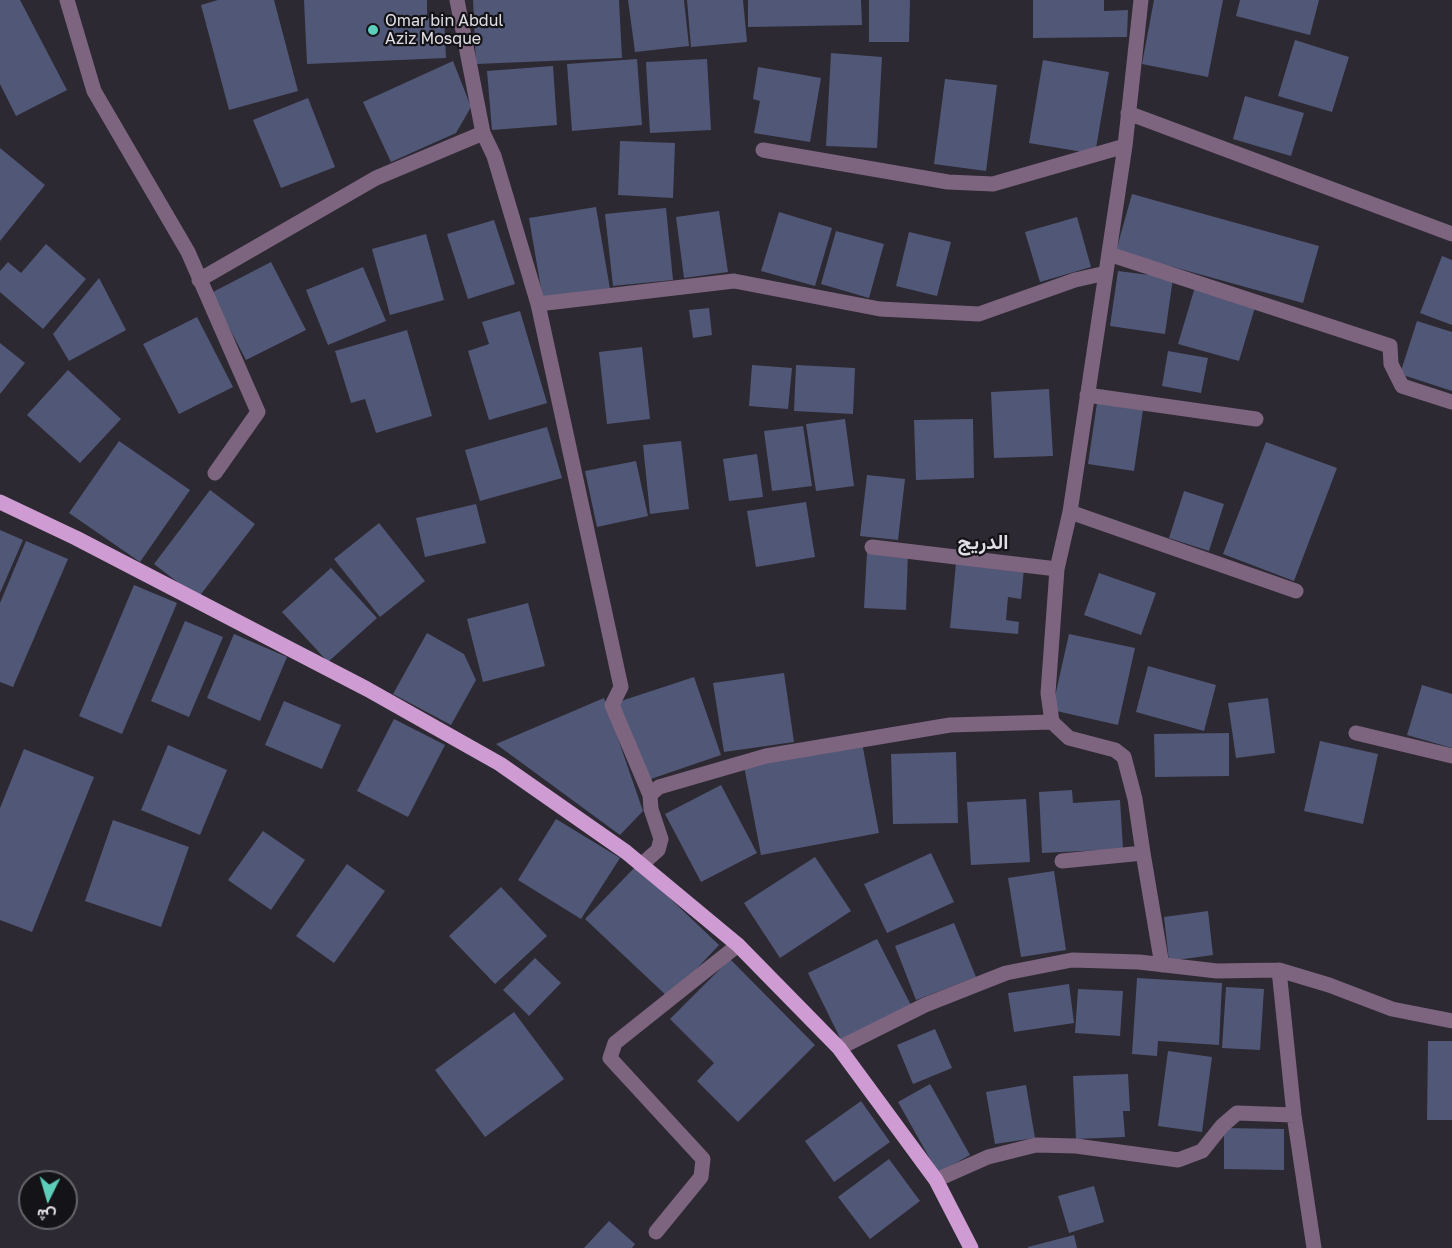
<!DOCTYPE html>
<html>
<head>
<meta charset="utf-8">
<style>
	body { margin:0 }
	#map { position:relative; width:1452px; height:1248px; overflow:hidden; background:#2c2932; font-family:"Golos Text",Vazirmatn,sans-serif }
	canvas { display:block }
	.north { position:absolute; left:18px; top:1170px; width:60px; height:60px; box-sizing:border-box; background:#141317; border:2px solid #666569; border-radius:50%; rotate:185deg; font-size:16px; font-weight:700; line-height:24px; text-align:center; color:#e1dfe5 }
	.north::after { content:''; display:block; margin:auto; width:21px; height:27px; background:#5cceba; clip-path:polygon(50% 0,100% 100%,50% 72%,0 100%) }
</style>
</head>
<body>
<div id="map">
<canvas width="1452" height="1248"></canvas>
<div class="north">ش</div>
</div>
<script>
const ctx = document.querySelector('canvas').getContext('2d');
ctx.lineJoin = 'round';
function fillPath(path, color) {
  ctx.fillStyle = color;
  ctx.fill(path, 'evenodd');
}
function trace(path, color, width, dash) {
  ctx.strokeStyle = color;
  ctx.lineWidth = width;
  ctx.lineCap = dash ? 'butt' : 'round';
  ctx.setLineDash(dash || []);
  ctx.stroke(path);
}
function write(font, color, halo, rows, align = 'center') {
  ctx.font = font + ' "Golos Text",Vazirmatn,sans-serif';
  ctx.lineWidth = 4.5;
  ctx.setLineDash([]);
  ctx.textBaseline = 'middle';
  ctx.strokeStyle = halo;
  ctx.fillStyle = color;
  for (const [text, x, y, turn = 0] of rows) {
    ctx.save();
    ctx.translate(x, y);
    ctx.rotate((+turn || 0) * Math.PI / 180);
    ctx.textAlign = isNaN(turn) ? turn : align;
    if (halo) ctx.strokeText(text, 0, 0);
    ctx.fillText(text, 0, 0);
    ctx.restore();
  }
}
const building = new Path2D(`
	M 0,0 L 20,0 L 67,90 L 16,116 L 0,84 Z
	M 218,0 L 274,0 L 298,91 L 229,110 L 201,5 Z
	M 304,0 L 427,0 L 427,18 L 444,17 L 446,58 L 307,64 Z
	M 473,0 L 619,0 L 622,58 L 476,64 Z
	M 628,0 L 684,0 L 689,46 L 635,52 Z
	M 687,0 L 743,0 L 747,42 L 691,47 Z
	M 748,0 L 861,0 L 862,25 L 748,27 Z
	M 869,0 L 910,0 L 909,42 L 869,42 Z
	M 1033,0 L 1104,0 L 1104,11 L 1128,10 L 1127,37 L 1033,38 Z
	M 1154,0 L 1223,0 L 1208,77 L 1142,64 Z
	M 1240,0 L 1319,0 L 1310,35 L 1236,16 Z
	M 1295,40 L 1349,57 L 1332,112 L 1278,96 Z
	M 831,53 L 882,57 L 877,148 L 826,146 Z
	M 637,59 L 642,125 L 572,131 L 567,64 Z
	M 707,59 L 711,130 L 650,133 L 646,62 Z
	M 1043,60 L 1109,72 L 1095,154 L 1029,143 Z
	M 453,61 L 471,107 L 456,133 L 391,162 L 363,102 Z
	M 553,66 L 557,125 L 492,130 L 487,71 Z
	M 758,67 L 821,78 L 810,142 L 754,133 L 760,101 L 753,99 Z
	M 945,79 L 997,85 L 986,171 L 934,164 Z
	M 1245,96 L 1304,113 L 1291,156 L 1233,139 Z
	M 308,98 L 335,167 L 281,188 L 253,120 Z
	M 620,141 L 675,143 L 673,198 L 618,195 Z
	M 0,148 L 45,185 L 0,241 Z
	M 1132,194 L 1319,246 L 1303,303 L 1116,251 Z
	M 596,207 L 610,289 L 543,300 L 529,218 Z
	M 666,208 L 673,280 L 613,286 L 605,214 Z
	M 719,211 L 728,272 L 684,278 L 676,217 Z
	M 779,212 L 832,228 L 815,286 L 761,271 Z
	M 1077,217 L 1091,267 L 1040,282 L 1025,232 Z
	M 494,220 L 515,284 L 468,299 L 447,234 Z
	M 836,231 L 884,244 L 869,298 L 821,284 Z
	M 909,232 L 951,242 L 937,296 L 896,286 Z
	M 426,234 L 444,300 L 390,315 L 372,249 Z
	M 46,244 L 86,279 L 43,329 L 0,292 L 0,271 L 8,262 L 21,273 Z
	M 1442,256 L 1452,260 L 1452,325 L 1420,313 Z
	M 271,262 L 306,330 L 246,360 L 211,293 Z
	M 363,267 L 386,321 L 328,345 L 306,290 Z
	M 1118,271 L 1173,278 L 1165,334 L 1110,326 Z
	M 99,278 L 126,330 L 69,361 L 53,334 Z
	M 1195,287 L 1256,304 L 1239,361 L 1178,344 Z
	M 709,308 L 712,335 L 693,338 L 689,310 Z
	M 520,311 L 547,403 L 489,420 L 468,351 L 489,344 L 482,322 Z
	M 197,317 L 233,387 L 179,414 L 143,344 Z
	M 1417,321 L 1452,332 L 1452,391 L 1400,374 Z
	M 407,330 L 432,416 L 376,433 L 365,399 L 351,403 L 335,351 Z
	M 0,343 L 25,363 L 0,394 Z
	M 642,347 L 650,419 L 607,424 L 599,352 Z
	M 1168,351 L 1208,358 L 1201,393 L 1162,386 Z
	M 752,365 L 792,368 L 788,409 L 749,406 Z
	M 796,365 L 855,368 L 853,414 L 794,411 Z
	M 68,370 L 121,419 L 80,463 L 27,415 Z
	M 1049,389 L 1053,456 L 994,458 L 991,392 Z
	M 1097,403 L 1143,410 L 1134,471 L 1088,464 Z
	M 845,419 L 854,486 L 816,491 L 806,424 Z
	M 973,419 L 974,478 L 916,480 L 914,420 Z
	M 803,426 L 812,486 L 772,491 L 764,431 Z
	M 547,427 L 562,478 L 480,501 L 465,450 Z
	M 119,441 L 190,490 L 140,562 L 69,513 Z
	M 681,441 L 689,509 L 650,514 L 643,445 Z
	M 1266,442 L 1337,468 L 1294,581 L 1223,554 Z
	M 757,454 L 763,497 L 729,501 L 723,459 Z
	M 636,461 L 648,516 L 597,527 L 585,471 Z
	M 867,475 L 905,479 L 898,540 L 860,536 Z
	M 210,490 L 255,524 L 198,598 L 154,564 Z
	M 1184,491 L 1224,504 L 1209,551 L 1169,538 Z
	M 806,502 L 815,557 L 756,567 L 747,511 Z
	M 476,504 L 486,543 L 425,557 L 416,518 Z
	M 379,523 L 425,581 L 380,617 L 334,559 Z
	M 0,530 L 23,540 L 0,593 Z
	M 26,541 L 68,559 L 13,687 L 0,682 L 0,603 Z
	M 867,552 L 908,553 L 906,610 L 864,608 Z
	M 956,563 L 1024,569 L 1021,599 L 1008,597 L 1006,620 L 1019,622 L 1018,634 L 950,628 Z
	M 331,568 L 377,618 L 328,662 L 282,612 Z
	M 1099,573 L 1156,593 L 1141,635 L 1084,615 Z
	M 134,585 L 177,603 L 122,734 L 79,716 Z
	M 528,603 L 545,666 L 483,682 L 467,619 Z
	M 185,621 L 223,637 L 189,717 L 151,701 Z
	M 427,633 L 464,654 L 476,680 L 451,725 L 393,694 Z
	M 234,634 L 287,657 L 260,721 L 207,698 Z
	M 1069,634 L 1135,648 L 1118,725 L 1052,710 Z
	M 1148,666 L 1216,685 L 1204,731 L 1136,712 Z
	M 784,673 L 794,742 L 724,752 L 713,683 Z
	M 694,677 L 721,755 L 645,781 L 618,702 Z
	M 1422,685 L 1452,694 L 1452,748 L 1407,735 Z
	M 604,698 L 643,811 L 620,835 L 496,744 Z
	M 1268,698 L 1275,753 L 1236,758 L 1228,703 Z
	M 284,701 L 341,725 L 322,769 L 265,745 Z
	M 394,719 L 445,745 L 408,817 L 357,791 Z
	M 1229,733 L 1229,776 L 1155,777 L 1154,734 Z
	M 1320,741 L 1378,754 L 1363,824 L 1304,811 Z
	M 862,743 L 879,833 L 761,855 L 744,766 Z
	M 168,745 L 227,770 L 200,835 L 141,810 Z
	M 24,749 L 94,777 L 32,932 L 0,920 L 0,808 Z
	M 956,752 L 958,823 L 893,824 L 891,754 Z
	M 721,785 L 757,853 L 701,882 L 665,814 Z
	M 1072,790 L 1073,803 L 1120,800 L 1123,849 L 1042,853 L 1039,792 Z
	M 1026,799 L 1030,862 L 971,865 L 967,802 Z
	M 556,819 L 620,858 L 581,919 L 518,880 Z
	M 113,820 L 189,847 L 161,927 L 85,901 Z
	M 263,831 L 305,860 L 271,910 L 228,880 Z
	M 931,853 L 954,902 L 887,933 L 864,884 Z
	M 815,857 L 851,911 L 780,958 L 744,903 Z
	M 347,864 L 385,891 L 334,963 L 296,936 Z
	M 636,866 L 719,945 L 669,998 L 585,919 Z
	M 1054,871 L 1066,950 L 1021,957 L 1008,878 Z
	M 501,887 L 547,936 L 495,984 L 449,936 Z
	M 1208,911 L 1213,955 L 1169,961 L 1164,917 Z
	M 954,923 L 976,977 L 916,1000 L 895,946 Z
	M 877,939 L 912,1007 L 842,1042 L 808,973 Z
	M 535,958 L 561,983 L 529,1016 L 503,990 Z
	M 730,959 L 815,1045 L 738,1122 L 697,1081 L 714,1063 L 670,1019 Z
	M 1137,978 L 1222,983 L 1219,1045 L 1158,1041 L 1157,1056 L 1132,1054 Z
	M 1069,984 L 1074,1023 L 1014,1032 L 1008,993 Z
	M 1226,987 L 1264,989 L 1260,1050 L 1222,1048 Z
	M 1078,989 L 1123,991 L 1120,1036 L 1075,1033 Z
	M 514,1012 L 564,1079 L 485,1137 L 435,1070 Z
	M 935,1029 L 952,1068 L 913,1084 L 897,1045 Z
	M 1428,1041 L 1452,1041 L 1452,1120 L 1427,1120 Z
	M 1168,1051 L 1212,1057 L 1202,1132 L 1158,1126 Z
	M 1128,1074 L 1130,1111 L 1123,1111 L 1125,1137 L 1076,1139 L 1073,1076 Z
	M 930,1084 L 970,1155 L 938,1173 L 898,1102 Z
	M 1026,1085 L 1035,1138 L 995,1144 L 986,1092 Z
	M 861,1101 L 890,1142 L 834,1182 L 805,1141 Z
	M 1224,1128 L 1284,1129 L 1284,1170 L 1224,1169 Z
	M 889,1159 L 920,1201 L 870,1239 L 838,1197 Z
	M 1094,1186 L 1104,1222 L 1069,1233 L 1058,1196 Z
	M 609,1221 L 635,1244 L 632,1248 L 584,1248 Z
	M 1074,1235 L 1077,1248 L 1028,1248 L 1028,1247 Z`);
const minor = new Path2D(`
	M 67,0 L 94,91 L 188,252 L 258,412 L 215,473
	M 457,0 L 483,133
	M 1128,113 L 1452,234
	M 763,150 L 948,182 L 993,184 L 1125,146
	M 1109,254 L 1390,346 L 1391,364 L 1402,386 L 1452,402
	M 199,280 L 376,178 L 483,133 L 494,156 L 538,304
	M 1087,395 L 1256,419
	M 1070,512 L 1296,591
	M 872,547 L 1057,569
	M 1356,733 L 1452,756
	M 650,795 L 612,705 L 621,687 L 538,304 L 734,281 L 880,309 L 979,314 L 1075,280 L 1106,273
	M 1143,853 L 1162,965
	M 1062,861 L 1143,853 L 1135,799 L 1124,757 L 1115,750 L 1069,738 L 1052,722 L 1048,693 L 1057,569 L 1070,512 L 1125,146 L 1141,0
	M 641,865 L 658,850 L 661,839 L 651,809 L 650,795 L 659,787 L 766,756 L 950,725 L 1052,722
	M 1279,970 L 1294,1115 L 1314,1248
	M 839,1048 L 925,1005 L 1006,973 L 1072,960 L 1139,962 L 1217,971 L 1279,970 L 1329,985 L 1392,1009 L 1452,1021
	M 936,1180 L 988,1157 L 1036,1145 L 1076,1146 L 1178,1160 L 1202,1151 L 1222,1126 L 1237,1113 L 1294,1115
	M 656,1232 L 701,1177 L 703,1159 L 610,1058 L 615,1043 L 738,945`);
const major = new Path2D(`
	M 0,502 L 76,538 L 367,689 L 500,764 L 626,852 L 738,945 L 839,1048 L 936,1180 L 971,1248`);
const markers = [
	[373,30,6,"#5cceba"]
];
const poiNames = [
	["Omar bin Abdul",385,21],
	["Aziz Mosque",385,39]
];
const quarterNames = [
	["الدريج",983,543]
];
fillPath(building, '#515777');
trace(minor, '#7d647f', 15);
trace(major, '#ce9cd3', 15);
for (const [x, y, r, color] of markers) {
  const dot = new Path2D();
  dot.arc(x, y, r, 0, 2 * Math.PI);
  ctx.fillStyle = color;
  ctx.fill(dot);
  trace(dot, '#141317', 2);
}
write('16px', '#e1dfe5', '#141317', poiNames, 'left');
write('bold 20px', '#e1dfe5', '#141317', quarterNames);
</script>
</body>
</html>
